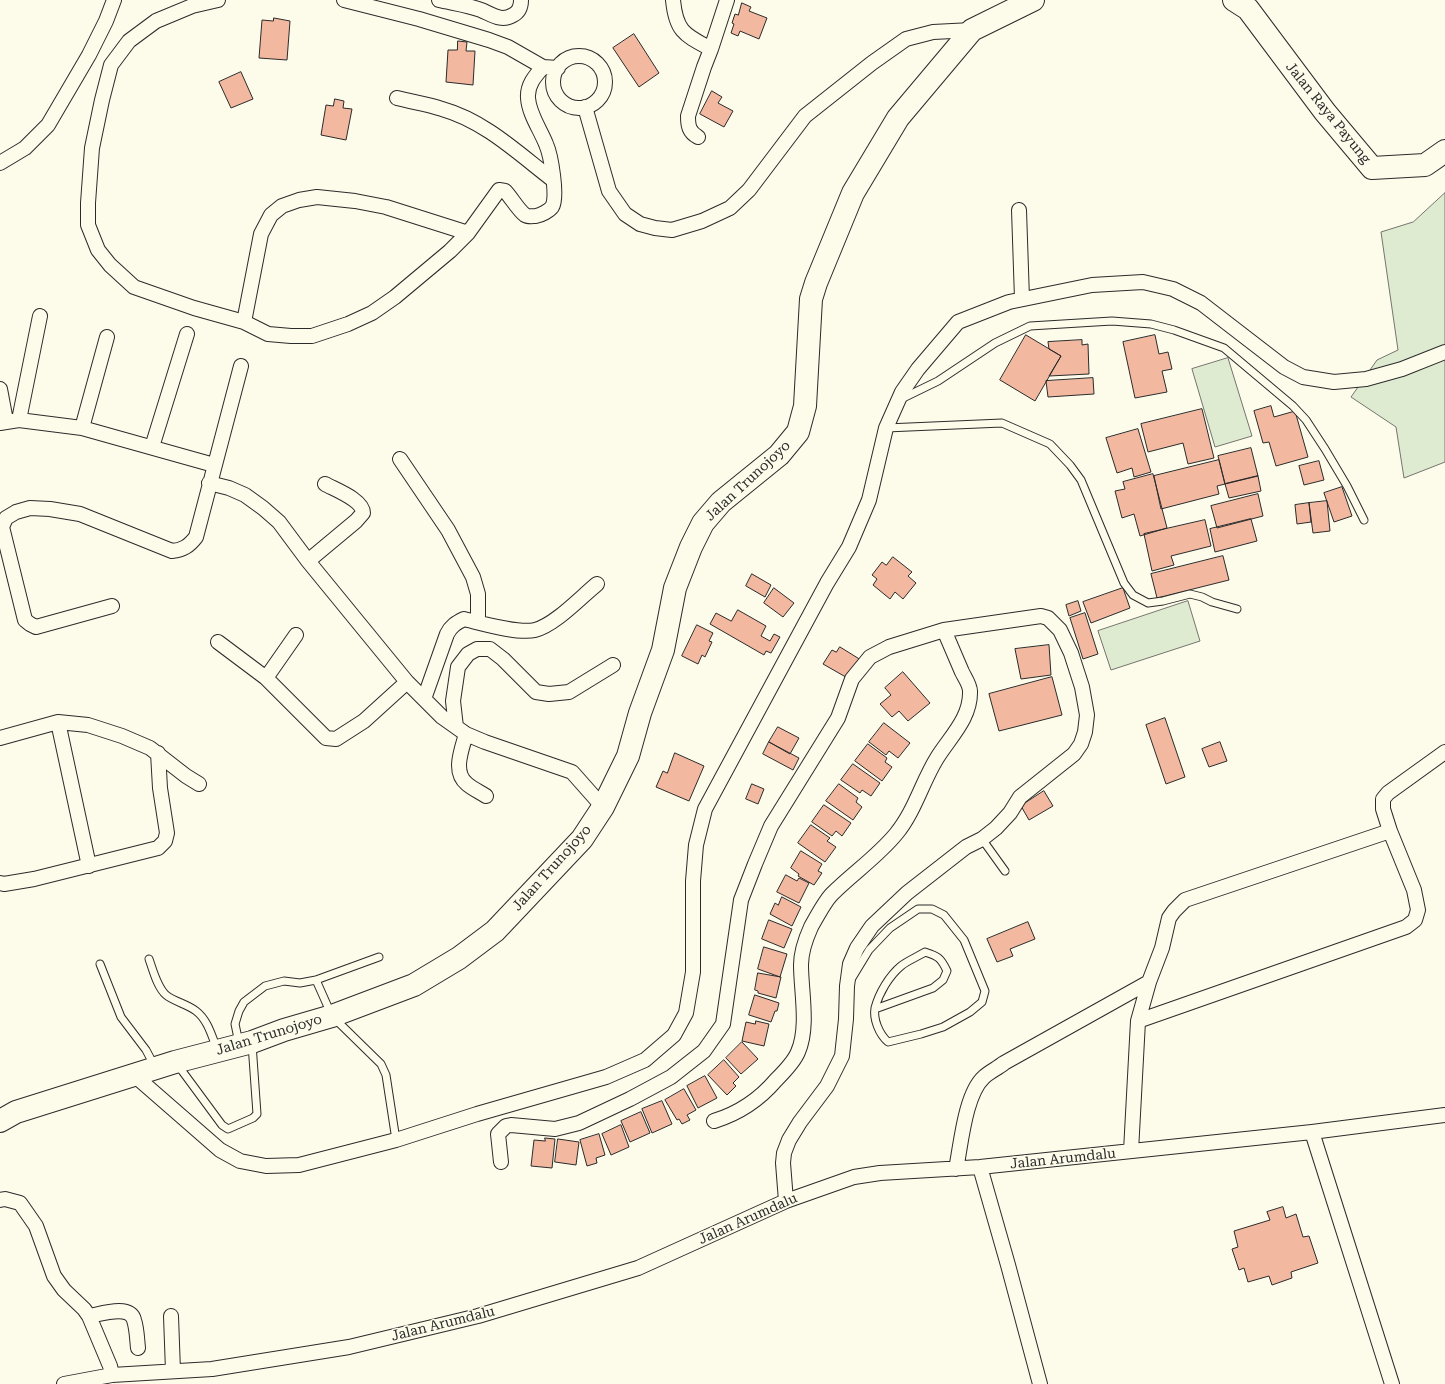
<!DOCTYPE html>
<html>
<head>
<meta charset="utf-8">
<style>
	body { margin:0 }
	canvas { display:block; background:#fdfbea }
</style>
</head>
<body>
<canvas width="1445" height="1384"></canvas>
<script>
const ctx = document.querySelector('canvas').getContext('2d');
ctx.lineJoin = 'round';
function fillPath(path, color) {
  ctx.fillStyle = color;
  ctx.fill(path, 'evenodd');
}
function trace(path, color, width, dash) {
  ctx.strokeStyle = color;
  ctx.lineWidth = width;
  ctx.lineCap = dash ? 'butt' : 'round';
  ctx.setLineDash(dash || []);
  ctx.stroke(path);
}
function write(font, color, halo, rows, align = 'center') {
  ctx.font = font + ' "Roboto Serif",serif';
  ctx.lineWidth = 3;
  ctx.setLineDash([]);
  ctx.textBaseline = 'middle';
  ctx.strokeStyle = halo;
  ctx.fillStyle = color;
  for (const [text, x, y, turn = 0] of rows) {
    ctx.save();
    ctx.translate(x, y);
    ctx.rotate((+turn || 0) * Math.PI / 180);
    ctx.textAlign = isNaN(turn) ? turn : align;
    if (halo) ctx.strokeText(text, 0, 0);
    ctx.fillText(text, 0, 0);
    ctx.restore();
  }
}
const green = new Path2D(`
	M 1445,193 L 1445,462 L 1404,478 L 1396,427 L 1351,397 L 1377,360 L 1398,350 L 1381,232 L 1413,222 Z
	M 1228,358 L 1252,436 L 1215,447 L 1192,369 Z
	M 1188,601 L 1200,641 L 1111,670 L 1098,631 Z`);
const building = new Path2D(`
	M 742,3 L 751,7 L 749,11 L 767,18 L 759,39 L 740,31 L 738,36 L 731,33 L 734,24 L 732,23 L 735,14 L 738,15 Z
	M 274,18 L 290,21 L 287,60 L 259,58 L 262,20 L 273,21 Z
	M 634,34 L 659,73 L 639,87 L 613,48 Z
	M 458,41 L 467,42 L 466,51 L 475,51 L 473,85 L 446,82 L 448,50 L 457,50 Z
	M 241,72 L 253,99 L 231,108 L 219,82 Z
	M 712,91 L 722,97 L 718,103 L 733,111 L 724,127 L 700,114 Z
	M 335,99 L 344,101 L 343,108 L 352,109 L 346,140 L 321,135 L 326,105 L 333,106 Z
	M 1026,335 L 1061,356 L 1035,401 L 1000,380 Z
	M 1155,335 L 1159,354 L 1168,352 L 1172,369 L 1162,371 L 1167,392 L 1135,398 L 1123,342 Z
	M 1082,340 L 1082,345 L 1088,344 L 1089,374 L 1049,376 L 1061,356 L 1049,349 L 1048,342 Z
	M 1093,378 L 1094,394 L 1048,397 L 1046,381 Z
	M 1271,406 L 1274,417 L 1295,411 L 1308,457 L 1276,466 L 1269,442 L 1263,443 L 1254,411 Z
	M 1202,409 L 1214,458 L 1188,464 L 1183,443 L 1148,452 L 1141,424 Z
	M 1138,429 L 1151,472 L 1134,477 L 1132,468 L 1117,473 L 1106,438 Z
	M 1251,448 L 1258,476 L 1225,484 L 1218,456 Z
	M 1219,460 L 1225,484 L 1217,486 L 1219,494 L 1161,509 L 1154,476 Z
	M 1319,461 L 1324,480 L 1304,485 L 1299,466 Z
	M 1153,474 L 1167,528 L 1140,536 L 1134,514 L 1122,518 L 1115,491 L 1125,489 L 1123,482 Z
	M 1258,476 L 1261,491 L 1229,498 L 1225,484 Z
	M 1342,487 L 1352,516 L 1334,522 L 1324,493 Z
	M 1258,494 L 1263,516 L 1217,528 L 1211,506 Z
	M 1327,501 L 1330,531 L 1313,533 L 1309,503 Z
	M 1309,503 L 1311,522 L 1297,524 L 1295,505 Z
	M 1251,519 L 1257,541 L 1215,552 L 1210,529 Z
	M 1205,520 L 1211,546 L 1171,556 L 1174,565 L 1152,571 L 1144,534 Z
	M 1223,556 L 1229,580 L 1157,598 L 1151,574 Z
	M 893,557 L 912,572 L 908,576 L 916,583 L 903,599 L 895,592 L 890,599 L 873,585 L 877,579 L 872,575 L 882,562 L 886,565 Z
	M 752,574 L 771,585 L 765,597 L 746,586 Z
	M 774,588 L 794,603 L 783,617 L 764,603 Z
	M 1123,588 L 1130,608 L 1091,623 L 1083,602 Z
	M 1078,601 L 1081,611 L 1069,616 L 1066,605 Z
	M 738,610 L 766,626 L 761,636 L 770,641 L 774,634 L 780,637 L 771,653 L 766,651 L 764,655 L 710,624 L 716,613 L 731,621 Z
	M 1085,613 L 1098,654 L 1083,659 L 1070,618 Z
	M 697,625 L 713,633 L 709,641 L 712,642 L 705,657 L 702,655 L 698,664 L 682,656 Z
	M 1049,645 L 1051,675 L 1021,679 L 1015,649 Z
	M 840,647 L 861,660 L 851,680 L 823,664 L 832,650 L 836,652 Z
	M 903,672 L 930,703 L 908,721 L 899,711 L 892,717 L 880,704 L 891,695 L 885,688 Z
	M 1052,677 L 1062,715 L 999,731 L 989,694 Z
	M 1165,718 L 1185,777 L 1166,784 L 1146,725 Z
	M 884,723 L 910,743 L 898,758 L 889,751 L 886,755 L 869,742 Z
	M 778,727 L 799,738 L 790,754 L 769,742 Z
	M 769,742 L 799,758 L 793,770 L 763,754 Z
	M 1220,742 L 1227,761 L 1209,767 L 1202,749 Z
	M 868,744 L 887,758 L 885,762 L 892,767 L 882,781 L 855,761 Z
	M 675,753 L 704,766 L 689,801 L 656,787 L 663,771 L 667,773 Z
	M 853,764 L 880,783 L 871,796 L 862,790 L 860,793 L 841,780 Z
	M 752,784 L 764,789 L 758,804 L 746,799 Z
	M 839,784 L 858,798 L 856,802 L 862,807 L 853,820 L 826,801 Z
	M 1044,791 L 1053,806 L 1029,820 L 1021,806 Z
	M 824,805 L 851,823 L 842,836 L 836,831 L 832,836 L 812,822 Z
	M 811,825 L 830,838 L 827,841 L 836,847 L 825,862 L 798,843 Z
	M 801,851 L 822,864 L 818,871 L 822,873 L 814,885 L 798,876 L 799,874 L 791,868 Z
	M 786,875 L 797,881 L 799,878 L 809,883 L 799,903 L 777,892 Z
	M 782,897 L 801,907 L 792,926 L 770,914 L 775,903 L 778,905 Z
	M 769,920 L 792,929 L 784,948 L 762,939 Z
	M 1028,922 L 1035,939 L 1010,949 L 1013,956 L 997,962 L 987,939 Z
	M 764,947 L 787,954 L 780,977 L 758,969 Z
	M 758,973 L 781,977 L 776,998 L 758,993 L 758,991 L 755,990 Z
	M 755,995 L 779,1003 L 777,1011 L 775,1011 L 771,1022 L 749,1015 Z
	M 756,1021 L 769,1024 L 764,1046 L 742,1041 L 746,1022 L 755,1024 Z
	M 742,1042 L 758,1059 L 741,1074 L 726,1058 Z
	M 724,1060 L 739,1077 L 733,1083 L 736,1086 L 727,1095 L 708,1075 Z
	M 705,1076 L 717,1098 L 698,1108 L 687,1086 Z
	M 684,1089 L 696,1110 L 687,1115 L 690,1120 L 682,1124 L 679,1119 L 677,1120 L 665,1100 Z
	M 662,1101 L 672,1124 L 652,1133 L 642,1109 Z
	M 641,1112 L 650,1133 L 630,1142 L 621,1121 Z
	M 621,1125 L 629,1147 L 611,1155 L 602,1134 Z
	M 599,1134 L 605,1155 L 596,1158 L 597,1163 L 587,1166 L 580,1140 Z
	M 545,1138 L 555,1139 L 552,1168 L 531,1166 L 534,1140 L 545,1141 Z
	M 558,1139 L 579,1142 L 576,1165 L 555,1162 Z
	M 1283,1207 L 1286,1218 L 1296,1214 L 1303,1237 L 1309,1236 L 1318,1263 L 1291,1272 L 1292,1278 L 1272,1285 L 1269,1276 L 1248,1282 L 1244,1268 L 1239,1270 L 1232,1249 L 1238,1247 L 1234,1231 L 1270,1220 L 1267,1212 Z`);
const lane = new Path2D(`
	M 901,399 L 938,381 L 995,343 L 1030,326 L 1112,321 L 1151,324 L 1174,330 L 1224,348 L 1293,406 L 1306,420 L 1325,449 L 1347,486 L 1364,520
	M 886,428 L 1002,423 L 1050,444 L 1070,465 L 1081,480 L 1124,583 L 1133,595 L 1148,603 L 1163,601 L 1190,594 L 1202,597 L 1212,602 L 1237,609
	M 982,839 L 1005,871
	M 149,959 C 153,970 157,987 166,995 C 175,1002 187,1004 196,1011 C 208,1020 212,1037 217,1049
	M 100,964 L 121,1017 L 146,1050 L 155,1067
	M 852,978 L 869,950 L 890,928 L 918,909 L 932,909 L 944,915 L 964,940 L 985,991 L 982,1002 L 970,1012 L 943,1027 L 921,1034 L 888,1042 C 879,1034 873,1019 875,1008 C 879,993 889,976 901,966 C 907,961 917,957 925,952 C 938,956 941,958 947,971 L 943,980 L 933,988 L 875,1009
	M 316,980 L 332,1016 L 381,1064 L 386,1075 L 396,1140
	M 239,1043 L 235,1024 L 239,1011 L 244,1002 L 265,986 L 284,981 L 300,983 L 316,980 L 379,957
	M 177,1064 L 222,1125 L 228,1129 L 253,1118 L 257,1114 L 252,1044`);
const street = new Path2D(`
	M 218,0 L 192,6 L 156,21 L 129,41 L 111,65 L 102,100 L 92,148 L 88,203 L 88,225 L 98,250 L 110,265 L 134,287 L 194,308 L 244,322 L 268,334 L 291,336 L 312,336 L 348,324 L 372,313 L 395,297 L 450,251 L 468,233 L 499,190 L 505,191 C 511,197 518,210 525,215 C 528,217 533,216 536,216 C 541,215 549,211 552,207 C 558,197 551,155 546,144 C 540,129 529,114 528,98 C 527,85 535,76 543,67
	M 344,0 L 419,19 L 489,40 L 508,47 L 543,67 L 558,68
	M 439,0 C 452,3 468,5 481,10 C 493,15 501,22 513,15 C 519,12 521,7 521,0
	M 673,0 C 676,32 685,35 711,49 L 727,0
	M553 82a26 26 0 1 1 52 0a26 26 0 1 1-52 0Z
	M 397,98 C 412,102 428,104 442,109 C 485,121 519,154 553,180
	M 585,107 L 609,191 L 625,214 L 640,224 L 655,228 L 672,230 L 702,221 L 730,208 L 749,190 L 805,116 L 872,63 L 906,39 L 933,32 L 972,30
	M 698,137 C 689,132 688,126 688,116 L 704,67 L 711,49
	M 0,163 L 25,148 L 48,125 L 89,55 L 106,21 L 114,0
	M 1019,210 L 1022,299
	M 244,322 L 261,234 L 271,215 L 282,206 L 299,200 L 317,197 L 355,201 L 386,207 L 468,233
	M 0,389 L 6,421
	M 19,420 L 40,316
	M 0,423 L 19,420 L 82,428 L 214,465
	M 82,428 L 107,337
	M 152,447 L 187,334
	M 400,459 L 448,530 L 473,577 L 478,594 L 478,622
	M 209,483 L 229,488 L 245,495 L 263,508 L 279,522 L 308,561 L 407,682 L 442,717 L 466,734 L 485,742 L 572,772 L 603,807
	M 308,561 L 356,521 L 363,513 C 363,500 336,490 325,484
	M 112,606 L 36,627 L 30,624 L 25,620 L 2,527 L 6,518 L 16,512 L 30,508 L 50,509 L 80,514 L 172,551 C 183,550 189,546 196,537 L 241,366
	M 218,642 L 266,678 L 326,738 L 336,739 L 364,721 L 407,682
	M 266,678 L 296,635
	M 424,699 L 447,634 C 451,626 456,623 464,619 C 481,623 518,634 535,630 C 555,625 581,597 597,584
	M 58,722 L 89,866
	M 456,727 L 453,701 L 458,667 L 468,654 L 477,649 L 490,649 L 503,659 L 536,692 L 549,694 L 569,692 L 613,665
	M 466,734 C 462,749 452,772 467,784 C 473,789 480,792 486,796
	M 0,738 L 58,722 L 88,725 L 122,736 L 150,748 L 186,776 L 199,784
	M 1390,831 L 1383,809 L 1383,799 L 1388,793 L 1445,752
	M 0,883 L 4,884 L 34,879 L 158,848 L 165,841 L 167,833 L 160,788 L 158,753
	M 134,1075 L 220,1150 L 240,1161 L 266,1166 L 299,1165 L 396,1140 L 477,1114 L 606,1077 L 645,1060 L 674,1035 L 686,1013 L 693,972 L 693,881 L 696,845 L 705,809 L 827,583 L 849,547 L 869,500 L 886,428 L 902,392 L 918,369 L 958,322 L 1009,302 L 1092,285 L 1143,282 L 1173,289 L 1201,303 L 1284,367 L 1303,377 L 1334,382 L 1366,379 L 1402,369 L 1445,352
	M 714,1121 C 740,1113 759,1100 776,1080 C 784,1072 794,1062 798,1052 C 809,1027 801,991 801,965 C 801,952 806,938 811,927 C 816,918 825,901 832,894 C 853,873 877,857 896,834 C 915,811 922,782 937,758 C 950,737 971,718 970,691 C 970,685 965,678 962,672 C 956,658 950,644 944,630
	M 1312,1132 L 1392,1384
	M 1131,1151 L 1138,1021 L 1406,927 L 1415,920 L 1418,910 L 1414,890 L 1390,831 L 1185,900 L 1174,911 L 1169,918 L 1162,948 L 1149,982 L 1138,1021
	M 501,1162 L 498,1134 L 506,1126 L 511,1125 L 555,1129 L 579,1123 L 630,1099 L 671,1077 L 704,1051 L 723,1024 L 741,900 L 755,864 L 771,826 L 838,718 L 852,679 L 870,657 L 889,647 L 944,630 L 1041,616 L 1048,618 L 1060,630 L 1071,653 L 1082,687 L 1087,715 L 1085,732 L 1081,744 L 1074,754 L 1020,797 L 1010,813 L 996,828 L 982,839 L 966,847 L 907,893 L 872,926 L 857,948 L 850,964 L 847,986 L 846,1019 L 842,1056 L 827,1086 L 800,1122 L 789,1140 L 784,1153 L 783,1163 L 786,1201
	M 980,1167 L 1008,1265 L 1040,1384
	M 956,1169 C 961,1145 965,1094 984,1077 C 989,1072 998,1068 1004,1063 L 1149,982
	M 0,1200 L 5,1199 L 20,1203 L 36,1226 L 54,1276 L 64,1290 L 84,1309 L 89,1316 L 110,1366 L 112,1375
	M 89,1316 C 101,1314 130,1304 134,1320 C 137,1329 137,1339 138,1348
	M 171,1316 L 173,1371
	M 64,1384 L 112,1375 L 212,1369 L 349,1347 L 478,1316 L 638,1268 L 786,1201 L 854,1177 L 880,1173 L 980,1167 L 1312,1132 L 1445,1115`);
const primary = new Path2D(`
	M 1234,0 L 1248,9 L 1325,112 L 1372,168 L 1425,165 L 1445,151
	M 0,1121 L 16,1112 L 175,1062 L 252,1042 L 284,1030 L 332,1016 L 414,985 L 459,958 L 495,931 L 582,839 L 603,807 L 628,756 L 640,713 L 663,650 L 675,588 L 691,547 L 703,523 L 721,502 L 779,455 L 798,432 L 805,406 L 811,299 L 816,283 L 853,193 L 898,118 L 972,30 L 1033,0`);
const streetNames = [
	["Jalan Raya Payung",1328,113,51],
	["Jalan Trunojoyo",748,481,-43],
	["Jalan Trunojoyo",552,868,-48],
	["Jalan Trunojoyo",269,1035,-17],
	["Jalan Arumdalu",1063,1159,-6],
	["Jalan Arumdalu",748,1219,-24],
	["Jalan Arumdalu",443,1324,-14]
];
fillPath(green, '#deebd1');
trace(green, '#74746e', 1);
fillPath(building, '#f2b8a0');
trace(building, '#2b2b2b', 1);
trace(lane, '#2b2b2b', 9);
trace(street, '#2b2b2b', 16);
trace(primary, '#2b2b2b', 24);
trace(lane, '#fdfbea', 7);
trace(street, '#fdfbea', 14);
trace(primary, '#fdfbea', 22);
write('14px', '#2b2b2b', '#fdfbea', streetNames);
</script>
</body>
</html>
